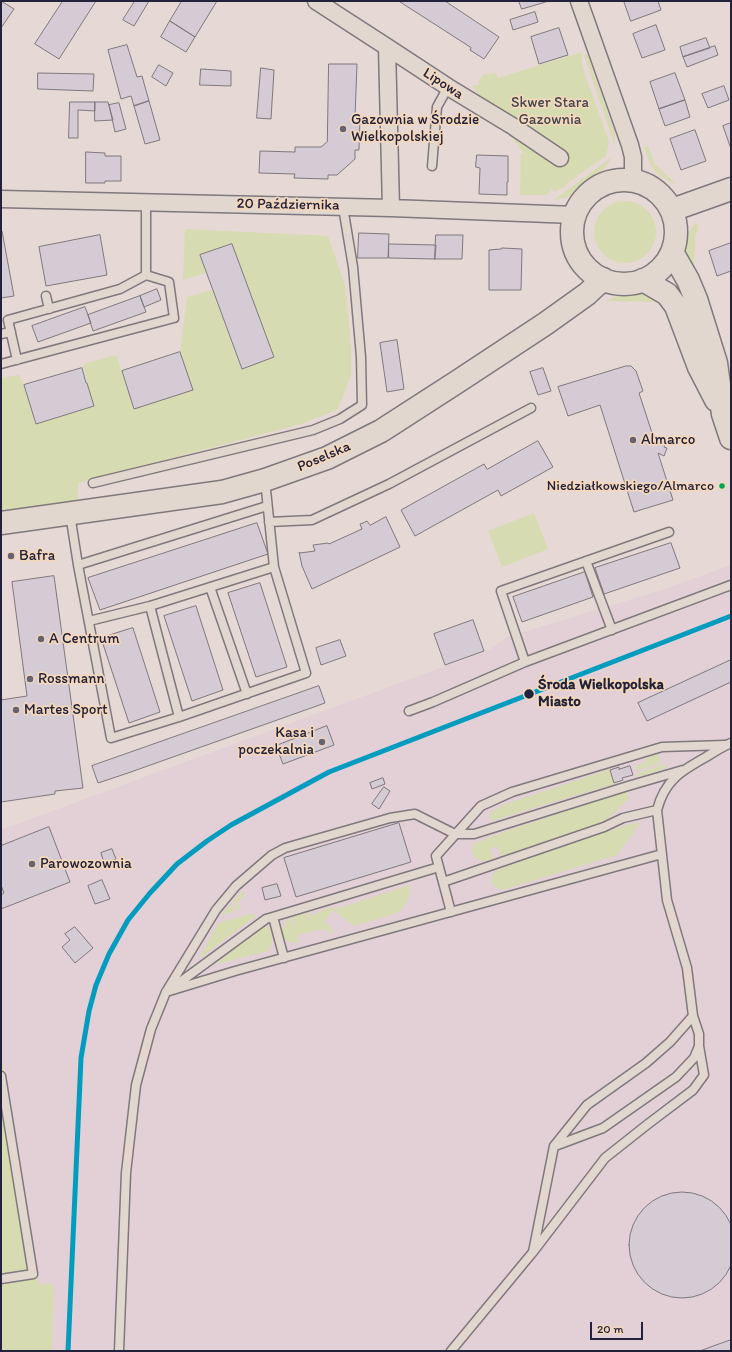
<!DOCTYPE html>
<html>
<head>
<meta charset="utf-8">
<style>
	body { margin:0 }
	#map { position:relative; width:732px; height:1352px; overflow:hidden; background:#e6d8d5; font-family:Itim,sans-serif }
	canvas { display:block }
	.frame { position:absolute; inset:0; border:2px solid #22223b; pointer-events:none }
	.scale { position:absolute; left:590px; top:1322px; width:53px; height:18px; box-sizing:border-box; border:2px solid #22223b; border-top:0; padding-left:5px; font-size:12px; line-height:14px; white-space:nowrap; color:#22223b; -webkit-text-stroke:3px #f4d7bb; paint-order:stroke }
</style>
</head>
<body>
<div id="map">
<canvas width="732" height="1352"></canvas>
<div class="frame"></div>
<div class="scale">20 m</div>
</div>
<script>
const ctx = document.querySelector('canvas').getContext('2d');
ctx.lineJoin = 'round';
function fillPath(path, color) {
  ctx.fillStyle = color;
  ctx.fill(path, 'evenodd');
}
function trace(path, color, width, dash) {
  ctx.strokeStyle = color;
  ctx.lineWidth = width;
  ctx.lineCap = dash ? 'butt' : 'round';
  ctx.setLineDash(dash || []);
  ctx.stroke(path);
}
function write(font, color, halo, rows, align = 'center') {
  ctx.font = font + ' Itim,sans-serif';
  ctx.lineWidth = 3.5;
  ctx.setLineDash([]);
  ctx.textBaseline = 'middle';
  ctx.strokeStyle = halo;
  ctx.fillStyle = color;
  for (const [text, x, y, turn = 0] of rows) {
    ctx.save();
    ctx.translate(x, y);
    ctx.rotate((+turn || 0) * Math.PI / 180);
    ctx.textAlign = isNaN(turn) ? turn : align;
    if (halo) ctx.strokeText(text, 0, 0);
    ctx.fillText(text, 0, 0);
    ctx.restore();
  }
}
const built = new Path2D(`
	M 731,565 L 731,1351 L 1,1351 L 39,1285 L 1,1053 L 1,830 L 489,650 L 507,637 L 665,589 Z`);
const green = new Path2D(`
	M 582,52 L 582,66 L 609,142 L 606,156 L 578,175 L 563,187 L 554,192 L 551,187 L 549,194 L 545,195 L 520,195 L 521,153 L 525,155 L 472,86 L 480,84 L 478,82 L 483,75 L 496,73 L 498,78 Z
	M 587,54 L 615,133 L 615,146 L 584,55 Z
	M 648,146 L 655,164 L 676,184 C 655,177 651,167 644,147 Z
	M 612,157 L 604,169 L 586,182 L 572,194 L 566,198 L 554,200 L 582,179 Z
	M594 232a31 31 0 1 1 62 0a31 31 0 1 1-62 0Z
	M 695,223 L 697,223 L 698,228 L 695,237 L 694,271 C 691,266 686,259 685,254 C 682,243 689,231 695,223 Z
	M 185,229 L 328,236 L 345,286 L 351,345 L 351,375 L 337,410 L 301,424 L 78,483 L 78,502 L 11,511 L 1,511 L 1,378 L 19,375 L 24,385 L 36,424 L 94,406 L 87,383 L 83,364 L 116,355 L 134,409 L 192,390 L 180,352 L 187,297 L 212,290 L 241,369 L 274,357 L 232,244 L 200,255 L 206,273 L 183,280 Z
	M 633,293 C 644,293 652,297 661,302 L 606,301 L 621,294 Z
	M 534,513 L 548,549 L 502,567 L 488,531 Z
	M 658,754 L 661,763 L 636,771 L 635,766 L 647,762 L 646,758 Z
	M 665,764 L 666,768 L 638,777 L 636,774 Z
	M 610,769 L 615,784 L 553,802 L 495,820 L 492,820 L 489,817 L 490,813 L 503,805 Z
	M 626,791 L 629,799 L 606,820 L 598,824 L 501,856 L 497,846 L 490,849 L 494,858 C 491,859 487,861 484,861 C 475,861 469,852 474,844 L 495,835 Z
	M 639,822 L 639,825 L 617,855 L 502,890 L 495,887 L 491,882 L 492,874 L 499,869 L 623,826 Z
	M 410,885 C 410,896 406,907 397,913 L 354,926 L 333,910 L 324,922 L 331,927 L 333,932 L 330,934 L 329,930 L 322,929 L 297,935 L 299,942 C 285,945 278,934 284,922 L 285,927 L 287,927 L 285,920 L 291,918 L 293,926 L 295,925 L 292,917 L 306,913 L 308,921 L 310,921 L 308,913 L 310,912 L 311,915 L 313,914 L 315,916 L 315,913 L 317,912 L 319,915 L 318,912 L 322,912 L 322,909 L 343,907 Z
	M 242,891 L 244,896 L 238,902 L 241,910 L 237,911 L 234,902 L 231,903 L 234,912 L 221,915 Z
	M 254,913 L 256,916 L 199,959 L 218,923 Z
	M 269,926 C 272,935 276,944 267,951 L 214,965 L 263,928 Z
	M 1,1053 L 39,1285 L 50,1283 L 54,1288 L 52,1351 L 1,1351 Z`);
const building = new Path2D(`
	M 1,1 L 14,9 L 1,28 Z
	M 63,1 L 96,1 L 59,59 L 35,44 Z
	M 135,1 L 149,1 L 134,26 L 123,20 Z
	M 182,1 L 217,1 L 195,37 L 170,21 Z
	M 399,1 L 445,1 L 499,37 L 484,59 L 470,50 L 471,48 Z
	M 519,1 L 549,1 L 522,9 Z
	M 624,1 L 658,1 L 661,10 L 631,21 Z
	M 535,12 L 538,22 L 513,30 L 510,20 Z
	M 170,21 L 195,37 L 186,52 L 161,37 Z
	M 656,25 L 665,50 L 642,58 L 633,34 Z
	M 559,28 L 568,55 L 539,64 L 531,37 Z
	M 706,38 L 710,48 L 683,57 L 680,47 Z
	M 127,45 L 137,77 L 142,76 L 149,101 L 134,106 L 131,96 L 121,99 L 108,50 Z
	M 715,46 L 718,55 L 687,67 L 683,57 Z
	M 329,64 L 357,64 L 355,116 L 360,116 L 359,150 L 355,150 L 355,159 L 337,175 L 328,175 L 328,179 L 294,178 L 295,174 L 259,173 L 260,151 L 295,152 L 295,147 L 321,147 L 327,142 Z
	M 159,65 L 173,73 L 166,86 L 152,77 Z
	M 261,68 L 274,70 L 271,119 L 257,118 Z
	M 201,69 L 231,71 L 231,86 L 200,85 Z
	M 38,73 L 94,74 L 93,91 L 38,89 Z
	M 675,73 L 685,100 L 659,109 L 650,82 Z
	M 724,86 L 729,100 L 708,108 L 702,94 Z
	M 685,100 L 690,117 L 665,126 L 659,109 Z
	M 149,101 L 160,140 L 145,144 L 134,106 Z
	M 70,102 L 95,102 L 95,111 L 78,110 L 78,138 L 69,138 Z
	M 95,102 L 108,102 L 113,120 L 95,121 Z
	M 119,103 L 126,129 L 115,132 L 109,105 Z
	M 731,123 L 731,149 L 723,126 Z
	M 695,130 L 706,161 L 681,170 L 670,139 Z
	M 86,152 L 105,153 L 105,156 L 121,156 L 121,181 L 105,181 L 105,183 L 86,183 Z
	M 477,155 L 508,156 L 508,182 L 507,182 L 507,195 L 479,194 L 480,168 L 476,167 Z
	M 1,231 L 2,231 L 14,296 L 1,298 Z
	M 359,233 L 389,234 L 388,258 L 358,258 Z
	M 100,235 L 107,275 L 46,286 L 39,247 Z
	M 436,235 L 463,235 L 462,259 L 435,259 Z
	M 731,243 L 731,271 L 717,276 L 709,251 Z
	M 232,244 L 274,357 L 242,369 L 200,255 Z
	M 389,244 L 436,245 L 435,259 L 389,258 Z
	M 502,248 L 522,249 L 521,290 L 489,290 L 489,250 L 501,249 Z
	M 157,289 L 161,300 L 144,307 L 140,296 Z
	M 140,296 L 146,312 L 93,331 L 88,315 Z
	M 85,307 L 91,323 L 38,342 L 32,326 Z
	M 397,340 L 404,389 L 387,392 L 380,343 Z
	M 180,352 L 193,390 L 134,409 L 122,371 Z
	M 626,366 L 631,366 L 636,371 L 643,391 L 639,393 L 655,442 L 663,439 L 665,444 L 664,447 L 667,448 L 664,456 L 658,453 L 673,500 L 634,512 L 600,405 L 568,416 L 558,387 Z
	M 82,368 L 86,383 L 87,383 L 94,406 L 36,424 L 24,385 Z
	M 543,368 L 551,391 L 538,395 L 530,372 Z
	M 538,441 L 553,467 L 501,496 L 498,490 L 415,536 L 401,510 L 484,464 L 487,469 Z
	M 386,517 L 400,547 L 312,589 L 302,566 L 299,552 L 300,553 L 315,551 L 313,545 L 328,543 L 329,544 L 362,529 L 360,524 L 363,523 L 367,521 L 370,525 Z
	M 257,523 L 268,554 L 100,610 L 88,578 Z
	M 671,543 L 680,568 L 604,594 L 595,568 Z
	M 585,572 L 593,597 L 522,622 L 513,597 Z
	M 54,576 L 83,788 L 55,791 L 55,794 L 1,802 L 1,700 L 27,696 L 12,582 Z
	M 260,583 L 287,667 L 256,677 L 228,593 Z
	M 196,606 L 223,690 L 192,701 L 164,616 Z
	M 473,620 L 484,651 L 445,665 L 434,634 Z
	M 133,628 L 160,712 L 129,723 L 101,638 Z
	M 340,640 L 346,656 L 321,665 L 316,648 Z
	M 731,660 L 731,682 L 647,721 L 638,703 Z
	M 319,686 L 325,703 L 128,773 L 98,783 L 92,766 Z
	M 327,726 L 334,745 L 283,764 L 276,746 Z
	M 630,766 L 633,775 L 622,778 L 623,780 L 614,783 L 610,770 L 619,767 L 619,769 Z
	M 383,778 L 385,784 L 372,789 L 370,783 Z
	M 384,787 L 390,791 L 379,809 L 372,804 Z
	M 399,823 L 411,862 L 296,897 L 284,858 Z
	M 49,827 L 70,882 L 1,909 L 1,895 L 4,893 L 1,885 L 1,846 Z
	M 112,849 L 116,859 L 104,863 L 101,853 Z
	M 102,880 L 110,899 L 95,904 L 88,886 Z
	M 277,884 L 281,896 L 265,900 L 262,888 Z
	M 75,927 L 93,948 L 75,963 L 62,947 L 70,940 L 65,934 Z
	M629 1245a53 53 0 1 1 106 0a53 53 0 1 1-106 0Z
	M 731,1340 L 731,1351 L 700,1351 Z`);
const lane = new Path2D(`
	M 432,166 L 437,107 L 448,87
	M 46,296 L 49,309
	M 1,334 L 11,332
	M 17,360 L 8,320 L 120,289 L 146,275
	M 1,364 L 174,318 L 169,282 L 146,275 L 146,202
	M 93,483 L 313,430 L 340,419 L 362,405 L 361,357 L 353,267 L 343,207
	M 70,514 L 78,565 L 111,738 L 179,717 L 306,673 L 274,567 L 265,480
	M 269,522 L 312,520 L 389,484 L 531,408
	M 586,561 L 612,630
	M 78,565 L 267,506
	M 210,587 L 247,694
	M 150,606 L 179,717
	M 89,621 L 150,606 L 274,567
	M 525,662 L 501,591 L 669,532
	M 409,711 L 433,702 L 525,662 L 731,585
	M 443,882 L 604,827 L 623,818 L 657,810
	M 451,912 L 436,856 L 481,806 L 512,792 L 662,747 L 725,745
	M 273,917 L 284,958
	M 172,988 L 266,919 L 439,867
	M 166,992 L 235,971 L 662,854
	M 1,1076 L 33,1274 L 1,1279
	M 555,1146 L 603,1128 L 676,1077 L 694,1058 L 699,1046 L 699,1034 L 693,1016
	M 533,1252 L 554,1146 L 587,1105 L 646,1063 L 670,1042 L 693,1016 L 687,968 L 667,900 L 657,810 C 665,780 681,771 706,757 C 714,752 722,747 731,743
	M 119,1351 L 126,1173 L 136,1085 L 151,1029 L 166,992 L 216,910 L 236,886 L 272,855 L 285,848 L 390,818 L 415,814 L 455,834 L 474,834 L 628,786 L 683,770
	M 451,1351 L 533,1252 L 605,1158 L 648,1124 L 693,1090 L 704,1075 L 699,1046`);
const street = new Path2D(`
	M 316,1 L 387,47 L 448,87 L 514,127 L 560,158
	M 579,1 L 630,145 L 633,157 L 633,180
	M 387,47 L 391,208
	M 1,199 L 391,208 L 575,215`);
const secondary = new Path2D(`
	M572 232a52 52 0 1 1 104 0a52 52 0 1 1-104 0Z
	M 672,210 L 731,189
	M 672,252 L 688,280 L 696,299 L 716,363 L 723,414 L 731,438
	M 643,280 L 667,294 L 676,306 L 699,367 L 716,400
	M 1,523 L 222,492 L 265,480 L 327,458 L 381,431 L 457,382 L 545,324 L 587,294 L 603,279`);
const rail1 = new Path2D(`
	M 68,1351 L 81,1058 L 89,1011 L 96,985 L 109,954 L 128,920 L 150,893 L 177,864 L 207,841 L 231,825 L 329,772 L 731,616`);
const markers = [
	[343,129,4,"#676271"],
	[633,440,4,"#676271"],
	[722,486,3.5,"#00a651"],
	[11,556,4,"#676271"],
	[41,639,4,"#676271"],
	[30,679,4,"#676271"],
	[529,694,5.5,"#22223b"],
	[16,710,4,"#676271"],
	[322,742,4,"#676271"],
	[32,864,4,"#676271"]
];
const busNames = [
	["Niedziałkowskiego/Almarco",714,486]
];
const streetNames = [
	["Lipowa",443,84,33],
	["20 Października",288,205,1],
	["Poselska",324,457,-23]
];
const parkNames = [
	["Skwer Stara",550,103],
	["Gazownia",550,120]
];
const poiNames = [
	["Gazownia w Środzie",351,120],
	["Wielkopolskiej",351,137],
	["Almarco",641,440],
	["Bafra",19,556],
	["A Centrum",49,639],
	["Rossmann",38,679],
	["Martes Sport",24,710],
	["Kasa i",314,733,"right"],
	["poczekalnia",314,750,"right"],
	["Parowozownia",40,864]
];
const stopNames = [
	["Środa Wielkopolska",538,685],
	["Miasto",538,702]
];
fillPath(built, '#e2d0d6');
fillPath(green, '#d6dbb1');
fillPath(building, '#d4cbd5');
trace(building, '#7f787c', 1);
trace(lane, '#7f787c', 11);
trace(street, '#7f787c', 19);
trace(secondary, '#7f787c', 25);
trace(lane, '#e2d7cf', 8);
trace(street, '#e2d7cf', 16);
trace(secondary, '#e2d7cf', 22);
trace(rail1, '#039cbf', 5);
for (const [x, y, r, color] of markers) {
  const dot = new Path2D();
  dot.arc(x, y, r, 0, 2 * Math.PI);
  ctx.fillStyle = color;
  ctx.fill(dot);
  trace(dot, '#f4d7bb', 1.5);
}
write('14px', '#22223b', '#f4d7bb', busNames, 'right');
write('15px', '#22223b', '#f4d7bb', streetNames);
write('15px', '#43484d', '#f4d7bb', parkNames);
write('15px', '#22223b', '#f4d7bb', poiNames, 'left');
write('bold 15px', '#22223b', '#f4d7bb', stopNames, 'left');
</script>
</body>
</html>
